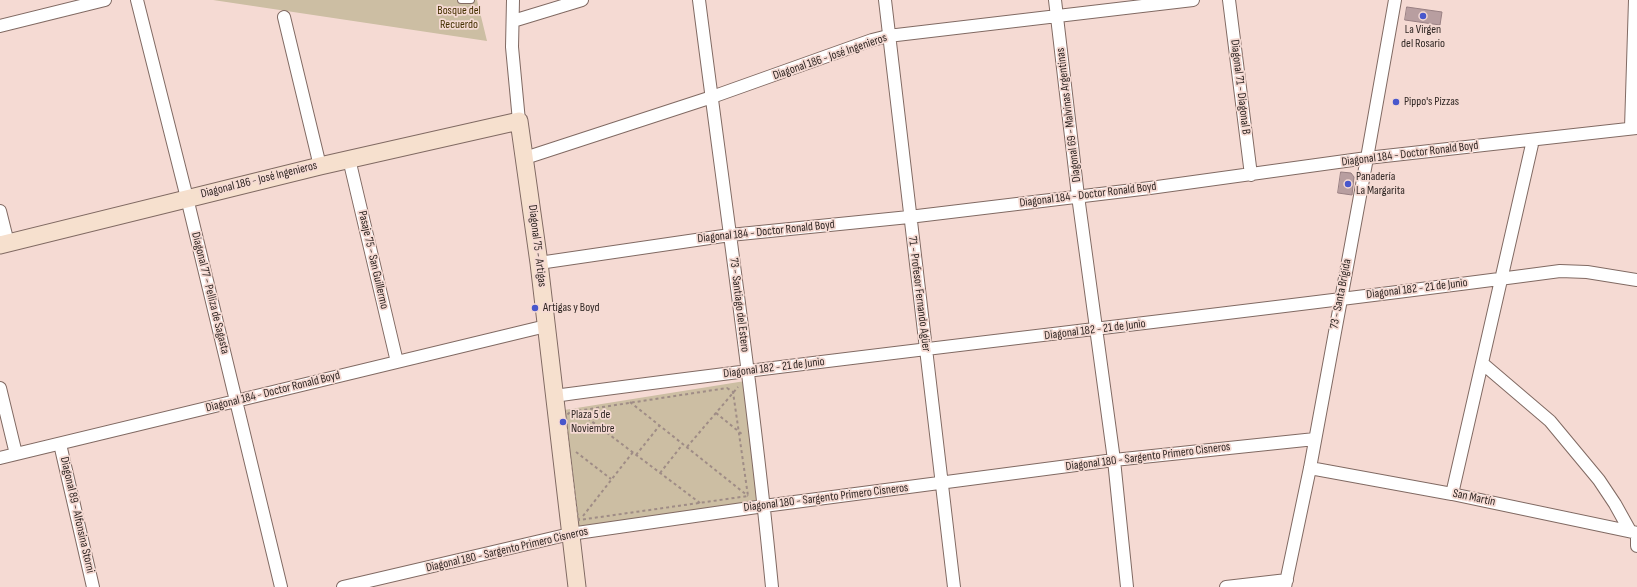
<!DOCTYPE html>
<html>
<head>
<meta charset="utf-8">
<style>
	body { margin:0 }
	canvas { display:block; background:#f5dad3 }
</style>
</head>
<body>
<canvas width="1637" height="587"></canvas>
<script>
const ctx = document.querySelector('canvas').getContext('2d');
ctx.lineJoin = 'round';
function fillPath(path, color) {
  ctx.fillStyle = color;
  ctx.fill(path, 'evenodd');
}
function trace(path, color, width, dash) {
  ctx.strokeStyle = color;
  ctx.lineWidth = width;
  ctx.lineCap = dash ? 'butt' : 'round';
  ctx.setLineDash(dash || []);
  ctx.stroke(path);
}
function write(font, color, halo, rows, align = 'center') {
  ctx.font = font + ' "Sofia Sans Condensed",sans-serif';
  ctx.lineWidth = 3.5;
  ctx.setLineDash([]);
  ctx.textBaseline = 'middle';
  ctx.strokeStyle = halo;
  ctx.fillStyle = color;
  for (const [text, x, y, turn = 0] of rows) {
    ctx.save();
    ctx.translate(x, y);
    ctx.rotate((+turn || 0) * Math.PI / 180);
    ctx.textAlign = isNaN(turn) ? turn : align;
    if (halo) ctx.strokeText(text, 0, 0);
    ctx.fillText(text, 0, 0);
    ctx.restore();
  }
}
const green = new Path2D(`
	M 213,0 L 477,0 L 487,41 Z
	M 745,381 L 760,502 L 573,528 L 558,411 Z`);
const building = new Path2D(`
	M 1407,7 L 1442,12 L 1440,25 L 1405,20 Z
	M 1341,172 L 1351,173 L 1354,177 L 1352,195 L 1338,193 Z`);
const path = new Path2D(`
	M 727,388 L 733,392 L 748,496 L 579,520 L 577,512 L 568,445 L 566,416 L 570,412 Z
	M 630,402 L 748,496
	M 578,411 L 700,503
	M 716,413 L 743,435
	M 687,447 L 738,387
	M 576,452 L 611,479
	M 636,455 L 660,425
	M 660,473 L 683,444
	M 583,516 L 633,452`);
const lane = new Path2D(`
	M 461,0 L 471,0`);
const street = new Path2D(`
	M 137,0 L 187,198 L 281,587
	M 513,0 L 512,47 L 519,121
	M 699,0 C 724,196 753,391 772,587
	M 885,0 L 954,587
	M 1055,0 L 1078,196 L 1114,460 L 1127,587
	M 1229,0 L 1251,175
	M 284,17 L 320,166
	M 513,21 L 582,0
	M 0,26 L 105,0
	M 1631,128 L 1635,0
	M 525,158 L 712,97 L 872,40 L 888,36 L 1193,0
	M 349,159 L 397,362
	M 0,211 L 8,243
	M 539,263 L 730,235 L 909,217 L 1150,188 L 1367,158 L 1637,128
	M 1482,363 L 1550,421 L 1599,480 L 1615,504 L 1630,531
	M 0,388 L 16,454
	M 554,396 C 888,351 1225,316 1560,271 L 1587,272 L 1637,280
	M 60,444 L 93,587
	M 0,458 L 546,326
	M 1310,468 L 1452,494 L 1637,533
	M 1452,494 L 1533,140
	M 1637,538 L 1637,546
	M 343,587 L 570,534 L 764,506 L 1114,460 L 1315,439
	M 1226,587 L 1287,580
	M 1285,587 L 1310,468 L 1367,158 L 1395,0`);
const secondary = new Path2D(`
	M 0,245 L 320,166 L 519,121 L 539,263 L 577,587`);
const markers = [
	[1423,16,4,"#4857cc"],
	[1396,102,4,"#4857cc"],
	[1348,184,4,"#4857cc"],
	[535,308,4,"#4857cc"],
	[563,422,4,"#4857cc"]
];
const parkNames = [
	["Bosque del",459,11],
	["Recuerdo",459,25]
];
const poiNames = [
	["La Virgen",1423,30,"center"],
	["del Rosario",1423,44,"center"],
	["Pippo's Pizzas",1404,102],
	["Panadería",1356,177],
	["La Margarita",1356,191],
	["Artigas y Boyd",543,308],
	["Plaza 5 de",571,415],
	["Noviembre",571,429]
];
const streetNames = [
	["Diagonal 186 - José Ingenieros",830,57,-19],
	["Diagonal 71 - Diagonal B",1240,87,83],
	["Diagonal 69 - Malvinas Argentinas",1069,115,-97],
	["Diagonal 184 - Doctor Ronald Boyd",1410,154,-7],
	["Diagonal 186 - José Ingenieros",259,180,-14],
	["Diagonal 184 - Doctor Ronald Boyd",1088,195,-7],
	["Diagonal 184 - Doctor Ronald Boyd",766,232,-6],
	["Diagonal 75 - Artigas",537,246,83],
	["Pasaje 75 - San Guillermo",373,260,77],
	["Diagonal 182 - 21 de Junio",1417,289,-7],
	["Diagonal 77 - Pelliza de Sagasta",210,293,76],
	["71 - Profesor Fernando Agüer",919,294,83],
	["73 - Santa Brígida",1341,294,-79],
	["73 - Santiago del Estero",739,305,83],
	["Diagonal 182 - 21 de Junio",1095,330,-7],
	["Diagonal 182 - 21 de Junio",774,368,-7],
	["Diagonal 184 - Doctor Ronald Boyd",273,392,-14],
	["Diagonal 180 - Sargento Primero Cisneros",1148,457,-7],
	["Diagonal 180 - Sargento Primero Cisneros",826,498,-7],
	["San Martín",1474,498,12],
	["Diagonal 89 - Alfonsina Storni",77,515,77],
	["Diagonal 180 - Sargento Primero Cisneros",507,550,-13]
];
fillPath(green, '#ccbea3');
fillPath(building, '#b89ea0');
trace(building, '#998083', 1);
trace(lane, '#816a63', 8);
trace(street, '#816a63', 14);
trace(secondary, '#816a63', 19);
trace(path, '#9f8c86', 2, [3, 3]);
trace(lane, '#fff', 6);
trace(street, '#fff', 12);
trace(secondary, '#f6e0ce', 17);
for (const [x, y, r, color] of markers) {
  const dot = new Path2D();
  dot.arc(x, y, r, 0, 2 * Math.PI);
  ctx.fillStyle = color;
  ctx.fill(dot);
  trace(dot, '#f5dad3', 1.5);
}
write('12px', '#443000', '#f5dad3', parkNames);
write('12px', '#302724', '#f5dad3', poiNames, 'left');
write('12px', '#302724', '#f5dad3', streetNames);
</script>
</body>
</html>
